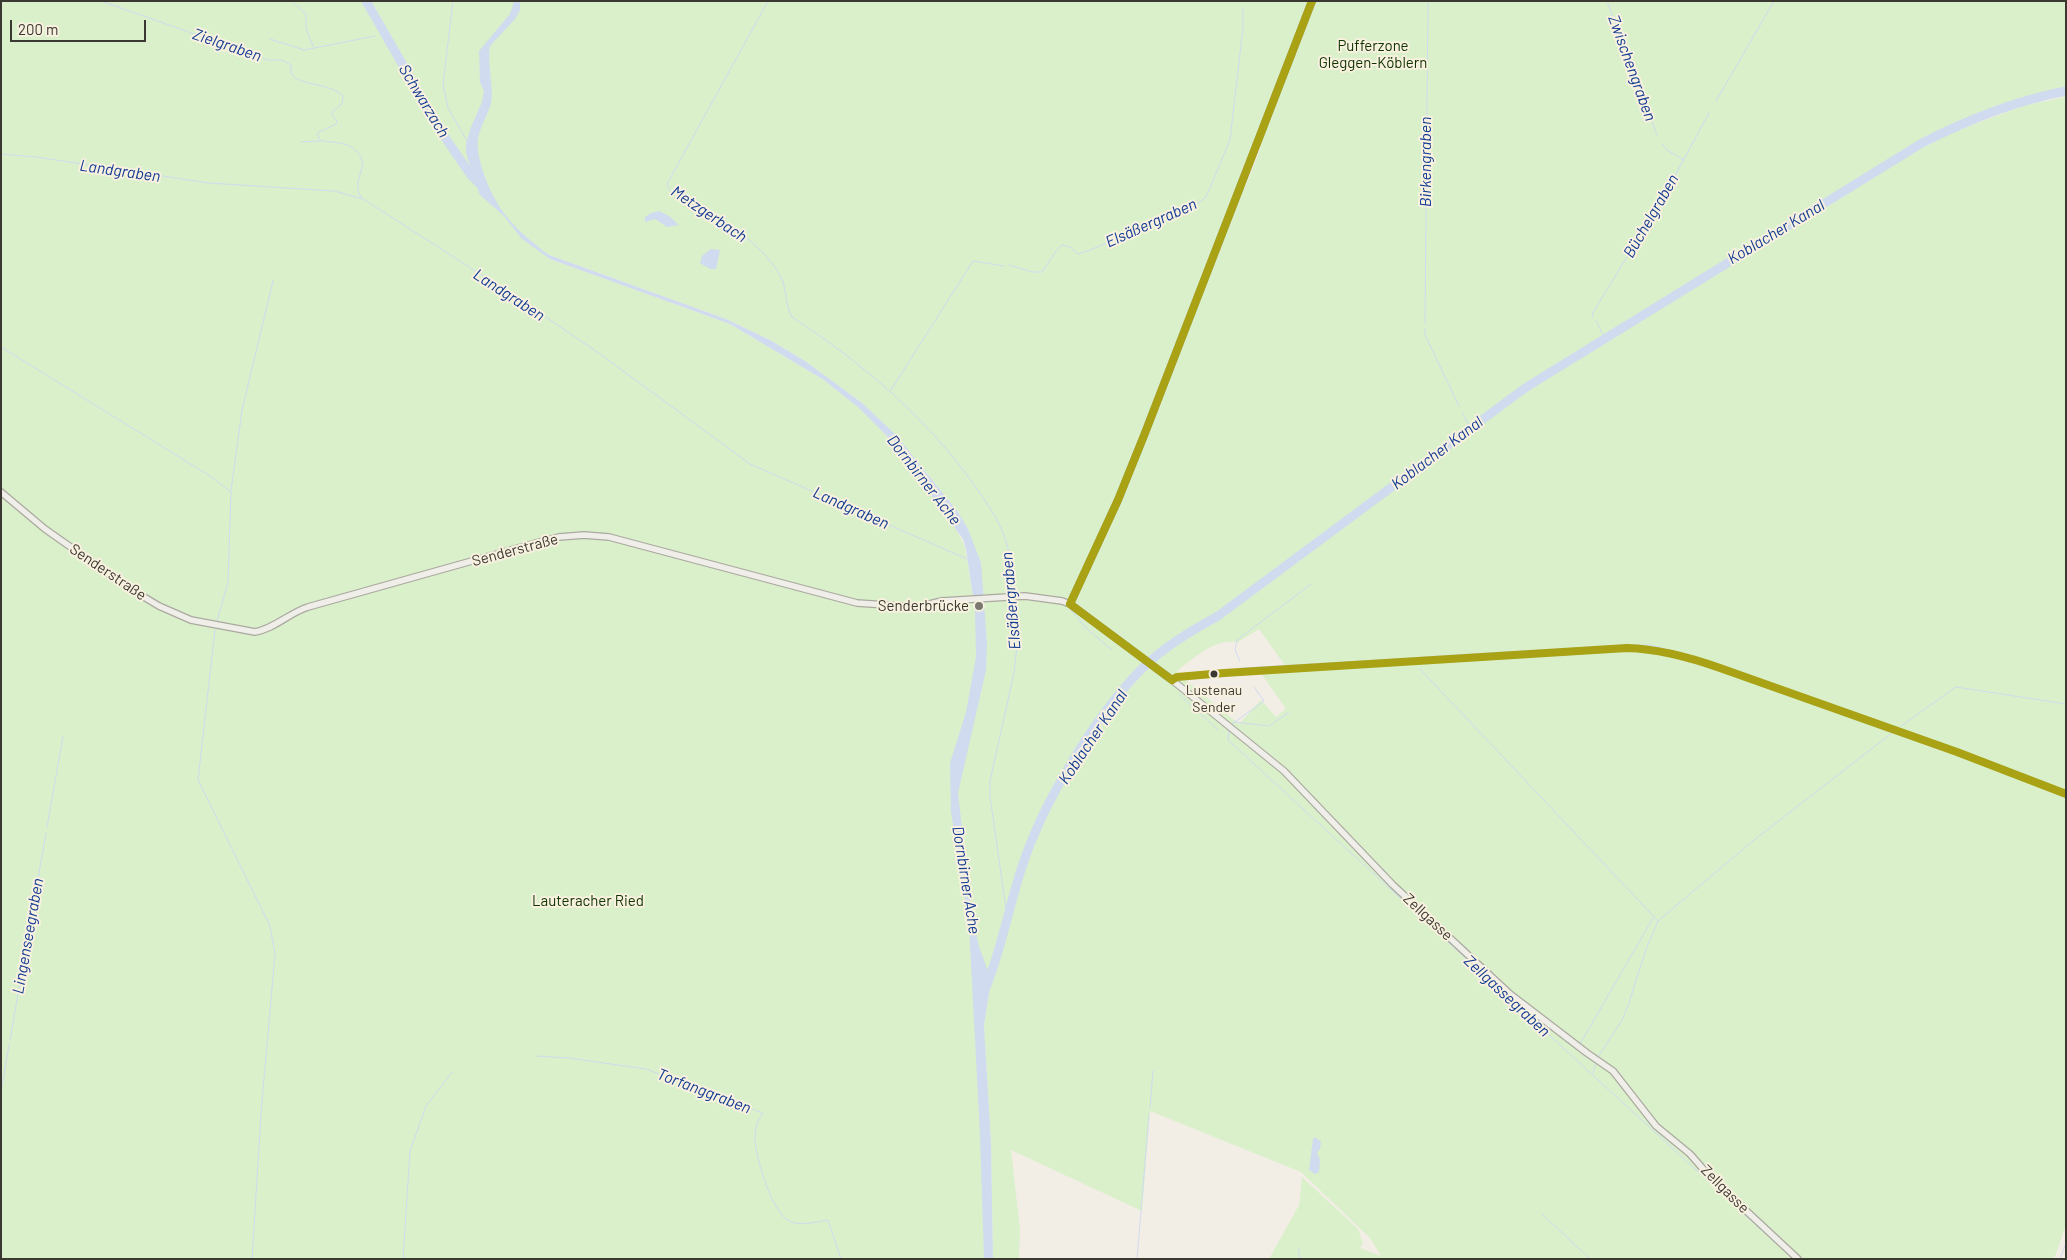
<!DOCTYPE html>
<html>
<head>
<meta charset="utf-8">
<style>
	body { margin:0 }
	#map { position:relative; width:2067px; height:1260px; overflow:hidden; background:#f2eee5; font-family:Barlow,sans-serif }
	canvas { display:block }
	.frame { position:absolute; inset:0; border:2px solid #3b3831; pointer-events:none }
	.scale { position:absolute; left:10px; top:20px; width:136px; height:22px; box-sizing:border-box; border:2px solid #3b3831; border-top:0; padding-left:6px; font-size:15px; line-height:18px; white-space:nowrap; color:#3b3831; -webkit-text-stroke:4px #f8f1df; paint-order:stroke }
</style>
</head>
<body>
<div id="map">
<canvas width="2067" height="1260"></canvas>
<div class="frame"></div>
<div class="scale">200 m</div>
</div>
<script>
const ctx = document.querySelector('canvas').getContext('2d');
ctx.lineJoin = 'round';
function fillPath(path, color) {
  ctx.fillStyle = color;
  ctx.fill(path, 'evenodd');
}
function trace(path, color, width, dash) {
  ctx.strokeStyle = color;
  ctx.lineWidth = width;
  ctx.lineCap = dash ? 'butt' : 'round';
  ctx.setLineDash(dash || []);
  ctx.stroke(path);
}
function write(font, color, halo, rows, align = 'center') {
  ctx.font = font + ' Barlow,sans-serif';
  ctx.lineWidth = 4;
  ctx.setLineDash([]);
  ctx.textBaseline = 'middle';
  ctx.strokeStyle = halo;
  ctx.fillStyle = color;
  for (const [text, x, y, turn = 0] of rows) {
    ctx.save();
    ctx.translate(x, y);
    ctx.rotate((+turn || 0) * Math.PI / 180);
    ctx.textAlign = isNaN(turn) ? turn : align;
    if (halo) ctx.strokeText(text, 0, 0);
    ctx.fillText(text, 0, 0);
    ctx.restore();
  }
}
const green = new Path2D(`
	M 1,1 L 1310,1 L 1108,517 L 1118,506 L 1157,410 L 1243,187 L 1245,188 L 1261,147 L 1259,145 L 1315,1 L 2066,1 L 2066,96 L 2026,103 L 1953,131 L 1912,152 L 1753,251 L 1912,153 L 1953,132 L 2026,105 L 2066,97 L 2066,1225 L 2054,1259 L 1269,1259 L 1298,1207 L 1299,1207 L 1302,1177 L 1358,1229 L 1363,1243 L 1360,1248 L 1381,1256 L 1370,1238 L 1301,1172 L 1150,1111 L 1142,1211 L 1011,1150 L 1020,1229 L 1019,1259 L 993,1259 L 991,1144 L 984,1025 L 990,987 L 983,982 L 988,1259 L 1,1259 ZM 525,237 L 549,255 L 726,319 L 770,340 L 805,361 L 862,403 L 895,434 L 958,512 L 968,529 L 975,608 L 965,547 L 955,526 L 892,441 L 859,408 L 824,380 L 730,324 L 550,259 ZM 1259,629 L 1289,671 L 1261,673 L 1286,709 L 1276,717 L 1261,700 L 1239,724 L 1178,674 L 1177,671 C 1195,657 1215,638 1238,642 ZM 1654,646 L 1620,651 L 1379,666 L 1379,665 Z`);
const water = new Path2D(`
	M 514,1 L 520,1 L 520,10 L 515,19 L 490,46 C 487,63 494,89 491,103 C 488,115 480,126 478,139 C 475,160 493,201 507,217 C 519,232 534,244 549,255 L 726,319 L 770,340 L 805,361 L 862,403 L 895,434 L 958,512 L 968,529 L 981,563 L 987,644 L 986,670 L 958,793 L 971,909 L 979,947 L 988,971 L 990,987 L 984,1025 L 991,1144 L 993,1259 L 984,1259 L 980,1135 L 969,925 L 951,812 L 950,763 L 966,712 L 976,657 L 975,610 L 966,549 L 963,539 L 892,441 L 859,408 L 824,380 L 730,324 L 550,259 L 522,239 L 504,216 L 480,195 L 472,174 L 466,152 L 466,144 L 471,127 L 482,102 L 484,91 L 480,82 L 479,51 L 510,14 Z
	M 659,211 L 669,216 L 679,225 L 667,227 L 655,219 L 645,222 L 645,217 L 651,213 Z
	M 711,249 L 720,250 L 716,269 L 710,269 L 700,263 L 702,256 Z
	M 1315,1137 L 1321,1142 L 1320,1149 L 1317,1153 L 1320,1160 L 1319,1172 L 1315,1174 L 1309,1170 L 1313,1139 Z`);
const stream = new Path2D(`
	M 101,1 L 268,60 L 282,60 L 291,65 L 291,73 L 295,78 C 310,86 330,84 343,96 L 342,104 L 333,111 L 332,115 L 337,121 L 336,124 L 319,132 L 317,135 L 321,141 C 339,143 357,142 363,163 C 361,175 353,187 362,198
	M 292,1 L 306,14 L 306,29 L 313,46
	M 453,1 L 443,84 L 448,108 L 467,141
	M 768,1 L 667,184 L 670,191 C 705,206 763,242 781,277 C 787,290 785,305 792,317 C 859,361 919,411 967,475 C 980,494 995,512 1003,533 C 1011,552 1012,573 1013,593
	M 1607,1 L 1657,135
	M 1243,2 L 1243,1
	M 382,35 L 385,35
	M 270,39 L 304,50 L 375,36
	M 1716,101 L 1774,1
	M 301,142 L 320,141
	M 1662,144 L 1667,150 L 1684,160
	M 1,154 L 36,157 L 209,183 L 334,191 L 363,199 L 513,295 L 600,354 L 750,464 L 967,559
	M 1009,265 L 1032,272 L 1042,272 L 1056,251 L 1062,245 L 1070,247 L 1078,254 L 1088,251 L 1159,220 L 1178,210 L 1195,206 L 1206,197 L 1230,140 L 1243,27 L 1243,8
	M 1593,317 L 1592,314 L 1659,205 L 1709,113
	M 1596,321 L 1605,338
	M 1425,323 L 1428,1
	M 1425,328 L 1425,335 L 1459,406
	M 1,347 L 210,476 L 231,492 L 228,582 L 217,621
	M 891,390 L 973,261 L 1004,266
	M 1462,413 L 1470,427
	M 231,491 L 242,410 L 273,281
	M 1070,609 L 1087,629 L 1112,650
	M 215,630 L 198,780 L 270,926 L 275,954 L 261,1113 L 252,1259
	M 1422,657 L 1624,645 L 1651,645 L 1680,653
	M 1240,661 L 1235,650 L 1237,640 L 1311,584
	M 1242,667 L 1243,670
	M 1243,668 L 1412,658
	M 1420,669 L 1658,921
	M 1180,695 L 1218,730
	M 1234,722 L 1269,726 L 1289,712
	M 1232,724 L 1264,701 L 1254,687
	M 1901,726 L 1956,687 L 2066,704
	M 1229,731 L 1228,740 L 1793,1259
	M 47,827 L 63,736
	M 1009,911 L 1006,908 L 1004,895 L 990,796 L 990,781 L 1014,673 L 1017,646 L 1014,600
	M 10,1040 L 46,833
	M 1580,1044 L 1653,918
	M 1586,1049 L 1597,1056
	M 537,1056 L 569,1058 L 646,1069 L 763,1113 C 757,1121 755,1129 755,1138 C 755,1157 771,1208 787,1220 C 798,1227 816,1222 828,1220 L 841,1259
	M 1598,1057 L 1622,1020 L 1628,1006 L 1646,949 L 1658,921 L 1754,840 L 1892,733
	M 1593,1073 L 1596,1062
	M 1,1092 L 9,1045
	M 1150,1108 L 1153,1071
	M 1542,1214 L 1590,1259
	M 403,1259 L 410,1151 L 426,1106 L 452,1072
	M 1137,1259 L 1149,1115
	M 1299,1259 L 1299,1249
	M 2060,1259 L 2066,1243`);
const river = new Path2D(`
	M 366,1 L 442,133 L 470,174 L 480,184
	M 985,990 C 1001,951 1008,910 1021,870 C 1041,805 1099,708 1149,662 C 1170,643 1194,629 1218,616 L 1525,388 L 1922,143 C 1969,119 2014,101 2066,91`);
const street = new Path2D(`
	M 1172,680 L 1177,677 L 1224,673 L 1627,648 C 1675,647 1728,672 1773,687 C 1871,721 1969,755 2066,794`);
const secondary = new Path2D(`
	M 1,492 L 45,529 L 129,588 L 159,606 L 191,620 L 255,632 C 274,629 289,613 308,607 L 536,543 L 559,537 L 584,535 L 609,537 L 857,603 L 917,607 L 942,601 L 1025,596 L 1062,601 L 1070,604 L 1172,680 L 1284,771 L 1393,885 L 1510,994 L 1587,1053 L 1613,1071 L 1656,1126 L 1690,1154 L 1711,1178 L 1798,1259
	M 1070,604 L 1118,500 L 1145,433 L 1312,1`);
const bus1 = new Path2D(`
	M 1070,604 L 1118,500 L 1145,433 L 1312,1
	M 1070,604 L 1172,680
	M 1172,680 L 1177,677 L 1224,673 L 1627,648 C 1659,649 1689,657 1720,668 L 1957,752 L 2066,794`);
const markers = [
	[979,606,5,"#7b7870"],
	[1214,674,4.5,"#3b3831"]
];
const busNames = [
	["Lustenau",1214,690],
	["Sender",1214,707]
];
const parkNames = [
	["Pufferzone",1373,46],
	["Gleggen-Köblern",1373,63],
	["Lauteracher Ried",588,901]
];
const streetNames = [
	["Senderstraße",515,550,-15],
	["Senderstraße",108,572,34],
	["Zellgasse",1428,917,43],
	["Zellgasse",1725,1189,45]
];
const poiNames = [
	["Senderbrücke",969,606]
];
const waterNames = [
	["Zielgraben",227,45,19],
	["Zwischengraben",1632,68,70],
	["Schwarzach",424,101,59],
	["Birkengraben",1426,162,-90],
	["Landgraben",120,171,8],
	["Metzgerbach",709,214,34],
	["Büchelgraben",1651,216,-60],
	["Elsäßergraben",1151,223,-24],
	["Koblacher Kanal",1776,232,-31],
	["Landgraben",509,295,33],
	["Koblacher Kanal",1437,453,-37],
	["Dornbirner Ache",924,480,52],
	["Landgraben",851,508,24],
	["Elsäßergraben",1011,601,-95],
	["Koblacher Kanal",1093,737,-56],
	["Dornbirner Ache",966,880,81],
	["Lingenseegraben",28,936,-80],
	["Zellgassegraben",1507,996,43],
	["Torfanggraben",704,1091,21]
];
fillPath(green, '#d9f0ca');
fillPath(water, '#d0dbef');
trace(stream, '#d0dbef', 1);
trace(river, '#d0dbef', 9);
trace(street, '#aca9a1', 6);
trace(secondary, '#aca9a1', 8);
trace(street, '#fdfcfb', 4);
trace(secondary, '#f0eee9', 5.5);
trace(bus1, '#a8a214', 8);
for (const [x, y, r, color] of markers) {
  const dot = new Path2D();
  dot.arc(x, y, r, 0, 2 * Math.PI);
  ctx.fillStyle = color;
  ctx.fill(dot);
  trace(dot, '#f8f1df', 2);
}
write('14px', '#3b3831', '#f8f1df', busNames);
write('15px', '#0f3400', '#f8f1df', parkNames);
write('15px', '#3b3831', '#f8f1df', streetNames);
write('15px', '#3b3831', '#f8f1df', poiNames, 'right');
write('italic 16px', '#133c93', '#f8f1df', waterNames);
</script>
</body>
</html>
